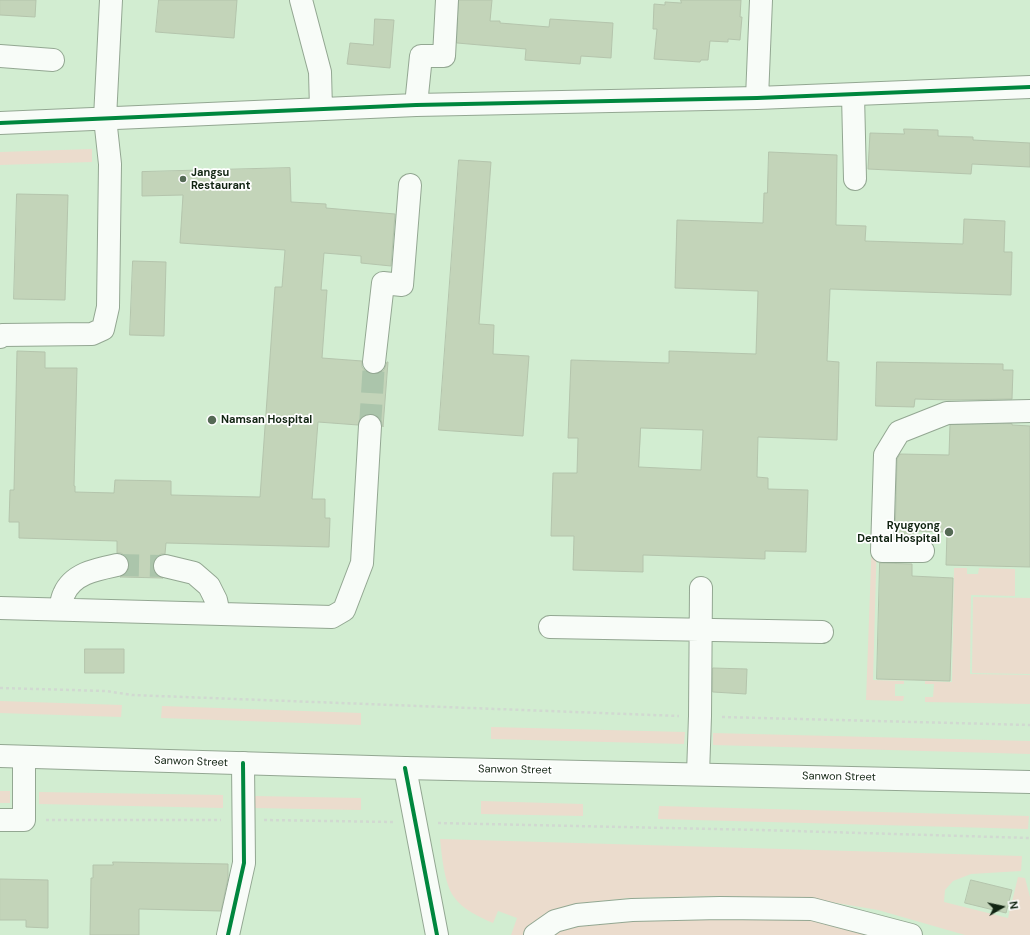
<!DOCTYPE html>
<html>
<head>
<meta charset="utf-8">
<style>
	body { margin:0 }
	#map { position:relative; width:1030px; height:935px; overflow:hidden; background:#d2edd1; font-family:"DM Sans",sans-serif }
	canvas { display:block }
	.north { position:absolute; left:982px; top:887px; width:40px; height:40px; -webkit-text-stroke:3px #fff; paint-order:stroke; rotate:81deg; font-size:11px; font-weight:700; line-height:16px; text-align:center; color:#112412 }
	.north::after { content:''; display:block; margin:auto; width:14px; height:18px; background:#112412; clip-path:polygon(50% 0,100% 100%,50% 72%,0 100%) }
</style>
</head>
<body>
<div id="map">
<canvas width="1030" height="935"></canvas>
<div class="north">N</div>
</div>
<script>
const ctx = document.querySelector('canvas').getContext('2d');
ctx.lineJoin = 'round';
function fillPath(path, color) {
  ctx.fillStyle = color;
  ctx.fill(path, 'evenodd');
}
function trace(path, color, width, dash) {
  ctx.strokeStyle = color;
  ctx.lineWidth = width;
  ctx.lineCap = dash ? 'butt' : 'round';
  ctx.setLineDash(dash || []);
  ctx.stroke(path);
}
function write(font, color, halo, rows, align = 'center') {
  ctx.font = font + ' "DM Sans",sans-serif';
  ctx.lineWidth = 3.5;
  ctx.setLineDash([]);
  ctx.textBaseline = 'middle';
  ctx.strokeStyle = halo;
  ctx.fillStyle = color;
  for (const [text, x, y, turn = 0] of rows) {
    ctx.save();
    ctx.translate(x, y);
    ctx.rotate((+turn || 0) * Math.PI / 180);
    ctx.textAlign = isNaN(turn) ? turn : align;
    if (halo) ctx.strokeText(text, 0, 0);
    ctx.fillText(text, 0, 0);
    ctx.restore();
  }
}
const green = new Path2D(`
	M 92,149 L 92,162 L 0,165 L 0,152 Z
	M 872,538 L 877,538 L 873,680 L 904,681 L 904,684 L 895,684 L 895,696 L 904,696 L 903,701 L 866,700 Z
	M 954,568 L 967,568 L 967,574 L 978,574 L 979,568 L 1015,569 L 1015,596 L 971,595 L 970,674 L 1030,675 L 1030,704 L 925,702 L 925,697 L 933,697 L 934,684 L 925,684 L 925,681 L 952,682 Z
	M 973,597 L 1030,598 L 1030,674 L 972,673 Z
	M 0,701 L 122,705 L 121,717 L 0,713 Z
	M 162,706 L 361,713 L 361,725 L 161,718 Z
	M 491,727 L 685,732 L 684,744 L 491,739 Z
	M 713,733 L 1030,741 L 1030,754 L 713,745 Z
	M 0,791 L 10,791 L 10,803 L 0,803 Z
	M 39,792 L 223,795 L 223,808 L 39,804 Z
	M 254,796 L 361,798 L 361,810 L 254,808 Z
	M 481,801 L 583,804 L 583,816 L 481,814 Z
	M 659,806 L 1029,816 L 1028,829 L 658,819 Z
	M 440,839 L 1022,856 L 1021,871 L 971,874 L 953,881 L 945,890 L 944,902 L 1008,918 L 1018,877 L 1025,878 L 1030,897 L 1030,935 L 965,935 L 878,910 L 813,899 L 718,896 L 629,898 L 575,904 L 524,935 L 511,935 L 517,918 L 498,911 L 493,923 C 479,917 462,909 454,897 C 444,883 442,856 440,839 Z
	M 808,917 L 887,935 L 547,935 L 561,927 L 633,921 Z`);
const building = new Path2D(`
	M 0,0 L 36,0 L 35,17 L 0,15 Z
	M 159,0 L 237,0 L 234,38 L 156,32 Z
	M 459,0 L 492,0 L 490,21 L 500,21 L 500,23 L 549,27 L 550,19 L 613,23 L 611,58 L 581,56 L 580,64 L 525,60 L 526,49 L 457,43 Z
	M 681,0 L 741,0 L 740,17 L 742,17 L 740,40 L 728,39 L 728,42 L 710,41 L 708,60 L 701,60 L 700,62 L 654,59 L 657,29 L 653,29 L 654,4 L 665,5 L 665,2 L 681,3 Z
	M 375,19 L 394,20 L 390,68 L 347,64 L 350,43 L 373,45 Z
	M 904,129 L 938,130 L 938,136 L 973,137 L 973,140 L 1030,143 L 1030,167 L 972,164 L 971,174 L 868,169 L 870,133 L 904,134 Z
	M 769,152 L 837,155 L 836,225 L 866,226 L 865,241 L 963,244 L 964,219 L 1005,221 L 1004,252 L 1012,252 L 1011,295 L 830,289 L 827,361 L 839,362 L 837,440 L 758,437 L 757,477 L 768,478 L 768,489 L 808,490 L 806,552 L 765,551 L 765,559 L 643,555 L 643,572 L 573,570 L 574,536 L 551,536 L 553,473 L 577,473 L 578,438 L 568,438 L 571,360 L 669,363 L 669,351 L 756,354 L 758,291 L 675,288 L 677,220 L 763,223 L 764,193 L 767,193 ZM 641,428 L 703,430 L 701,470 L 639,467 Z
	M 459,160 L 491,162 L 479,324 L 494,325 L 493,354 L 529,356 L 523,436 L 439,430 Z
	M 290,168 L 291,202 L 326,204 L 326,208 L 395,214 L 391,266 L 361,263 L 361,256 L 324,253 L 321,290 L 327,290 L 322,358 L 362,361 L 362,367 L 366,372 L 373,374 L 379,373 L 384,370 L 387,362 L 388,362 L 383,427 L 381,420 L 377,416 L 371,414 L 364,415 L 360,419 L 358,425 L 318,422 L 312,499 L 325,499 L 325,518 L 330,518 L 329,547 L 166,543 L 165,554 L 161,554 L 156,557 L 153,563 L 153,569 L 156,575 L 163,578 L 120,577 L 126,574 L 129,569 L 129,563 L 126,556 L 121,553 L 117,553 L 117,541 L 19,538 L 19,522 L 9,522 L 10,490 L 14,490 L 17,351 L 45,352 L 45,368 L 77,368 L 74,486 L 75,486 L 75,492 L 114,493 L 115,480 L 171,481 L 171,495 L 260,497 L 275,287 L 282,287 L 285,250 L 180,243 L 183,195 L 142,196 L 142,172 Z
	M 17,194 L 68,195 L 65,300 L 14,299 Z
	M 133,261 L 166,262 L 164,336 L 130,335 Z
	M 877,362 L 1003,364 L 1003,370 L 1013,370 L 1012,399 L 950,400 L 915,399 L 914,407 L 876,406 Z
	M 1012,424 L 1012,425 L 1030,426 L 1030,567 L 946,565 L 947,532 L 913,531 L 913,538 L 895,538 L 897,459 L 900,454 L 949,455 L 950,425 Z
	M 880,563 L 912,564 L 912,576 L 953,578 L 950,681 L 877,679 Z
	M 85,649 L 124,649 L 124,673 L 85,673 Z
	M 713,668 L 747,669 L 746,694 L 713,692 Z
	M 113,862 L 228,864 L 228,878 L 221,911 L 139,909 L 139,935 L 90,935 L 91,878 L 93,878 L 93,865 L 113,865 Z
	M 0,879 L 48,880 L 48,928 L 26,927 L 26,920 L 0,920 Z
	M 971,880 L 1012,890 L 1006,913 L 965,903 Z`);
const minorTunnel = new Path2D(`
	M 370,426 L 374,362
	M 117,565 L 165,566`);
const path = new Path2D(`
	M 0,688 L 106,691 L 132,695 L 679,716
	M 722,717 L 1030,725
	M 46,820 L 221,820
	M 264,820 L 393,822
	M 438,823 L 760,830 L 1030,838`);
const minor = new Path2D(`
	M 301,0 L 320,72 L 321,109
	M 0,56 L 53,60
	M 853,95 L 855,179
	M 757,98 L 761,0
	M 416,105 L 421,56 L 444,56 L 447,0
	M 0,123 L 416,105 L 757,98 L 1030,87
	M 0,337 L 2,335 L 92,334 L 103,329 L 108,307 L 110,164 L 105,118 L 111,0
	M 374,362 L 383,283 L 402,285 L 410,185
	M 923,551 L 882,551 L 885,455 L 899,432 L 947,413 L 1030,411
	M 165,566 L 194,573 L 209,586 L 216,600 L 219,614
	M 0,608 L 332,617 L 344,610 L 362,563 L 370,426
	M 60,609 C 61,604 62,598 64,594 C 73,573 98,569 117,565
	M 550,627 L 822,632
	M 405,768 L 437,935
	M 698,774 L 700,716 L 701,588
	M 0,820 L 24,820 L 24,757
	M 228,935 L 244,863 L 243,763
	M 535,935 L 555,921 L 577,915 L 632,910 L 720,908 L 812,909 L 911,935`);
const major = new Path2D(`
	M 0,756 L 405,768 L 1030,782`);
const cycleway = new Path2D(`
	M 0,123 L 416,105 L 757,98 L 1030,87
	M 405,768 L 437,935
	M 228,935 L 244,863 L 243,763`);
const markers = [
	[183,179,4,"#556a55"],
	[212,420,5,"#556a55"],
	[949,532,5,"#556a55"]
];
const poiNames = [
	["Jangsu",191,173],
	["Restaurant",191,186],
	["Namsan Hospital",221,420],
	["Ryugyong",940,526,"right"],
	["Dental Hospital",940,539,"right"]
];
const streetNames = [
	["Sanwon Street",191,762,2],
	["Sanwon Street",515,770,1],
	["Sanwon Street",839,777,1]
];
fillPath(green, '#ebdccd');
fillPath(building, '#c3d4b9');
trace(building, '#b4c4ac', 1);
trace(minorTunnel, '#abc5ab', 22, [22, 11]);
trace(minor, '#93a792', 24);
trace(major, '#93a792', 24);
trace(path, '#d1d9d1', 2.5, [3, 3]);
trace(minor, '#f8fcf8', 22);
trace(major, '#f8fcf8', 22);
trace(cycleway, '#00873e', 4);
for (const [x, y, r, color] of markers) {
  const dot = new Path2D();
  dot.arc(x, y, r, 0, 2 * Math.PI);
  ctx.fillStyle = color;
  ctx.fill(dot);
  trace(dot, '#fff', 1.5);
}
write('bold 11px', '#112412', '#fff', poiNames, 'left');
write('11px', '#112412', '#fff', streetNames);
</script>
</body>
</html>
